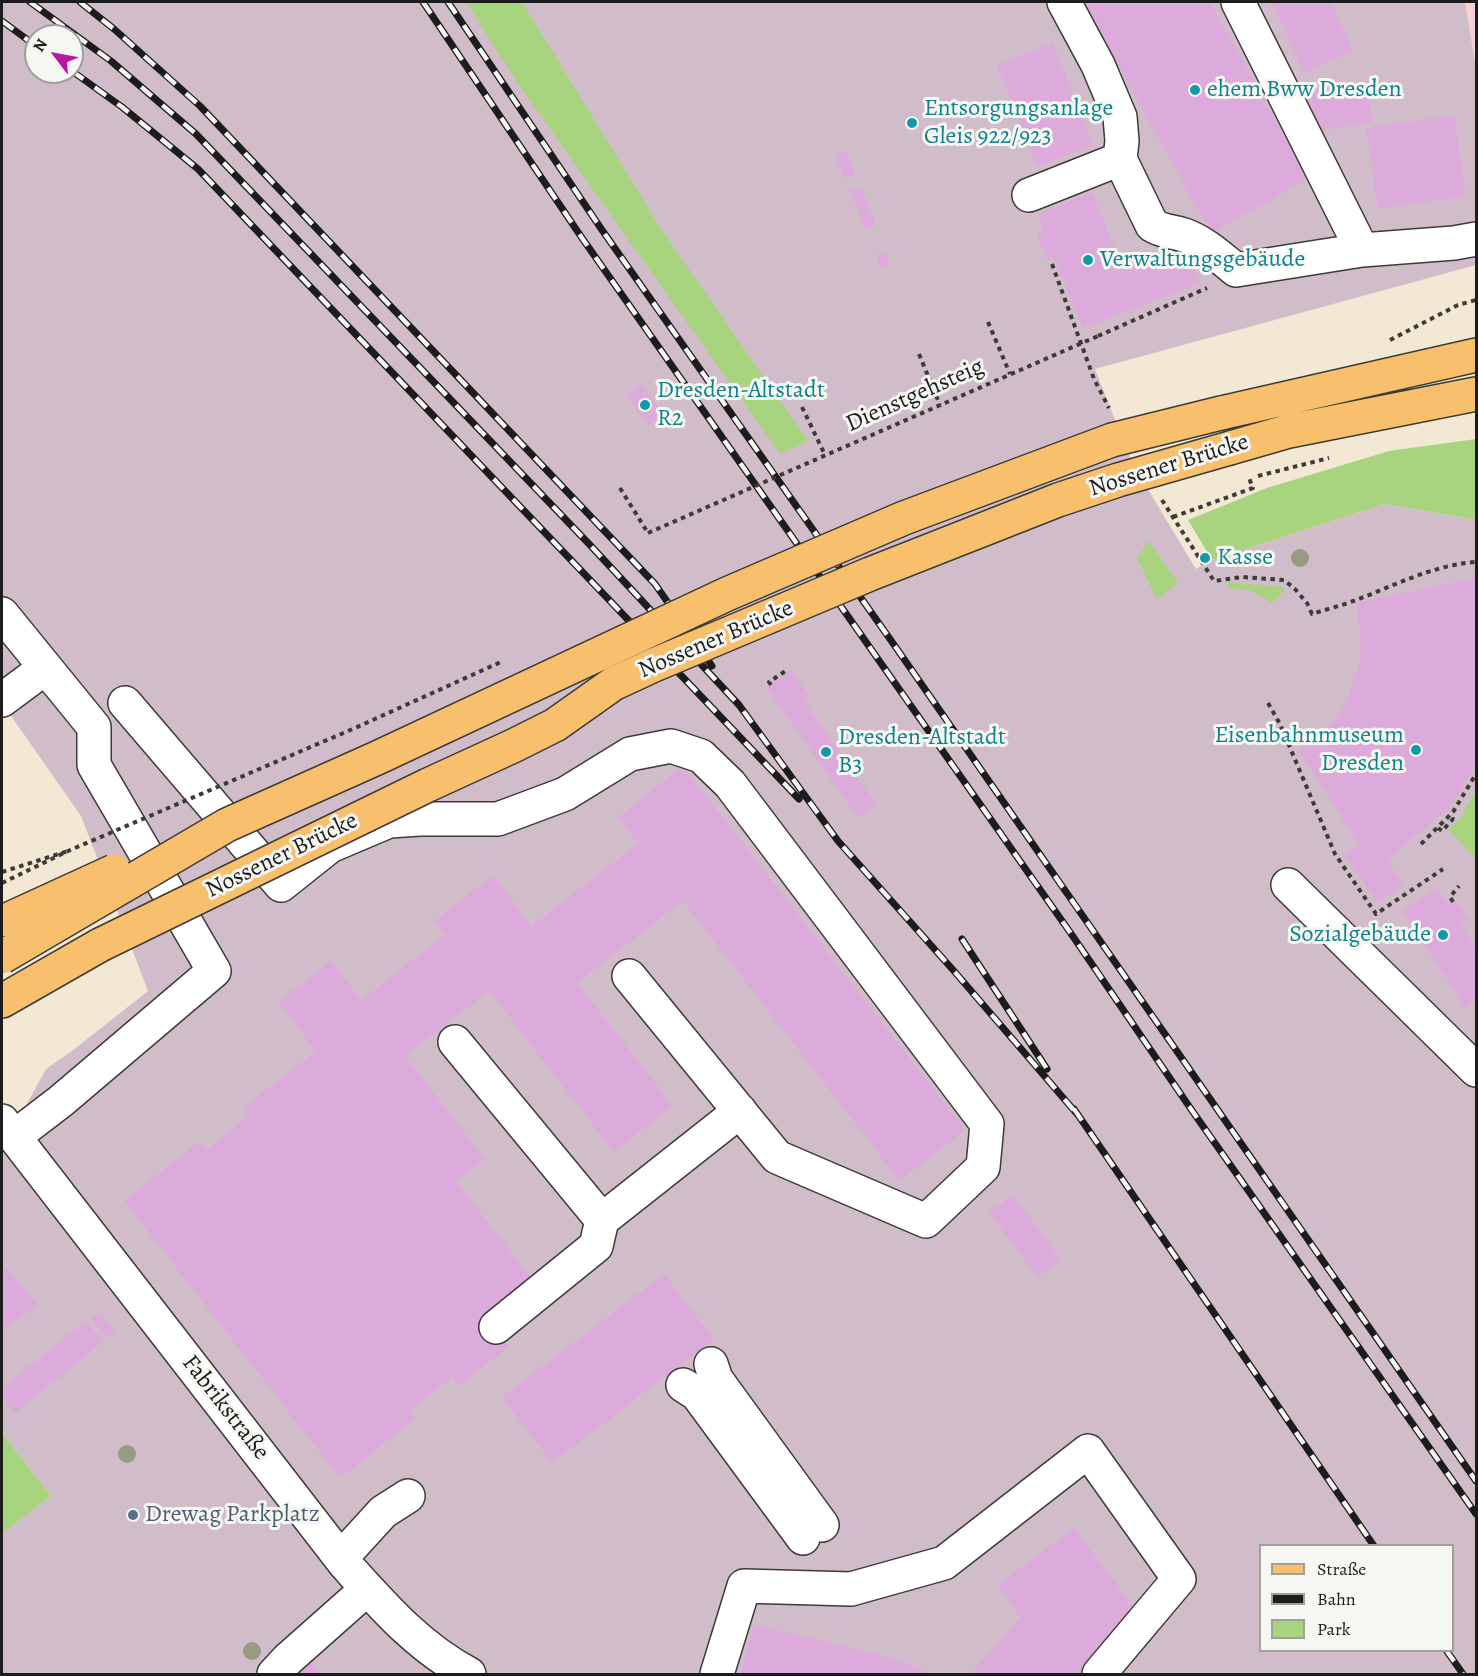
<!DOCTYPE html>
<html>
<head>
<meta charset="utf-8">
<style>
	body { margin:0 }
	#map { position:relative; width:1478px; height:1676px; overflow:hidden; background:#f2e8d3; font-family:Alegreya,serif }
	canvas { display:block }
	.frame { position:absolute; inset:0; border:3px solid #1c1c1c; pointer-events:none }
	.legend { position:absolute; left:1259px; top:1544px; width:195px; height:108px; box-sizing:border-box; background:#f6f6f2; border:2px solid #9f9f9c; margin:0; padding:8px 10px; list-style:none; font-size:18px; color:#1c1c1c }
	.legend li { display:flex; align-items:center; gap:12px; height:30px }
	.legend b { width:30px; border:2px solid #9f9f9c }
	.north { position:absolute; left:24px; top:24px; width:60px; height:60px; box-sizing:border-box; background:#f6f6f2; border:2px solid #9f9f9c; border-radius:50%; rotate:302deg; font-size:16px; font-weight:700; line-height:24px; text-align:center; color:#1c1c1c }
	.north::after { content:''; display:block; margin:auto; width:21px; height:27px; background:#b5179e; clip-path:polygon(50% 0,100% 100%,50% 72%,0 100%) }
</style>
</head>
<body>
<div id="map">
<canvas width="1478" height="1676"></canvas>
<div class="frame"></div>
<ul class="legend">
<li><b style="height:8px;background:#f8bf6c"></b>Straße</li>
<li><b style="height:8px;background:#1c1c1c"></b>Bahn</li>
<li><b style="height:16px;background:#a8d37f"></b>Park</li>
</ul>
<div class="north">N</div>
</div>
<script>
const ctx = document.querySelector('canvas').getContext('2d');
ctx.lineJoin = 'round';
function fillPath(path, color) {
  ctx.fillStyle = color;
  ctx.fill(path, 'evenodd');
}
function trace(path, color, width, dash) {
  ctx.strokeStyle = color;
  ctx.lineWidth = width;
  ctx.lineCap = dash ? 'butt' : 'round';
  ctx.setLineDash(dash || []);
  ctx.stroke(path);
}
function write(font, color, halo, rows, align = 'center') {
  ctx.font = font + ' Alegreya,serif';
  ctx.lineWidth = 6;
  ctx.setLineDash([]);
  ctx.textBaseline = 'middle';
  ctx.strokeStyle = halo;
  ctx.fillStyle = color;
  for (const [text, x, y, turn = 0] of rows) {
    ctx.save();
    ctx.translate(x, y);
    ctx.rotate((+turn || 0) * Math.PI / 180);
    ctx.textAlign = isNaN(turn) ? turn : align;
    if (halo) ctx.strokeText(text, 0, 0);
    ctx.fillText(text, 0, 0);
    ctx.restore();
  }
}
const built = new Path2D(`
	M 1465,2 L 1476,2 L 1476,68 Z`);
const industrial = new Path2D(`
	M 2,2 L 1465,2 L 1476,68 L 1476,265 L 1095,369 L 1132,463 L 1196,569 L 1212,560 L 1385,504 L 1476,520 L 1476,1674 L 2,1674 L 2,1534 L 51,1496 L 2,1433 L 2,1149 L 46,1069 L 72,1051 L 148,991 L 81,816 L 9,713 L 2,719 ZM 36,36 L 72,36 L 72,72 L 36,72 ZM 1260,1546 L 1452,1546 L 1452,1650 L 1260,1650 Z`);
const green = new Path2D(`
	M 466,2 L 522,2 L 663,232 L 808,441 L 780,454 L 519,85 Z
	M 1476,439 L 1476,520 L 1385,504 L 1212,560 L 1188,520 L 1267,488 L 1389,451 Z
	M 1149,541 L 1178,583 L 1157,599 L 1137,558 Z
	M 1228,582 L 1282,587 L 1285,590 L 1272,603 C 1259,593 1245,587 1229,589 Z
	M 1476,792 L 1476,859 L 1448,830 L 1460,818 Z
	M 2,1433 L 51,1496 L 2,1534 Z`);
const building = new Path2D(`
	M 1083,2 L 1210,2 L 1308,179 L 1211,233 Z
	M 1272,2 L 1331,2 L 1353,51 L 1304,73 Z
	M 1053,43 L 1093,145 L 1037,167 L 997,65 Z
	M 1367,85 L 1373,123 L 1311,132 L 1305,94 Z
	M 913,114 L 918,128 L 912,131 L 906,117 Z
	M 1454,115 L 1466,196 L 1378,209 L 1366,128 Z
	M 846,151 L 855,175 L 844,178 L 835,154 Z
	M 861,187 L 876,225 L 865,229 L 850,191 Z
	M 1092,192 L 1123,269 L 1184,245 L 1200,283 L 1083,328 L 1054,257 L 1047,260 L 1037,234 L 1044,231 L 1038,214 Z
	M 885,252 L 890,265 L 881,269 L 876,255 Z
	M 642,384 L 664,416 L 649,426 L 626,395 Z
	M 1476,578 L 1476,763 L 1471,775 L 1449,808 L 1387,860 L 1404,885 L 1377,902 L 1344,855 L 1359,845 L 1299,751 L 1326,730 L 1338,715 L 1348,697 L 1360,661 L 1361,640 L 1356,603 Z
	M 791,670 L 809,695 L 803,700 L 877,805 L 858,818 L 767,688 Z
	M 683,766 L 965,1130 L 900,1181 L 683,901 L 577,983 L 673,1106 L 614,1152 L 489,991 L 405,1056 L 485,1159 L 456,1181 L 531,1278 L 485,1315 L 509,1346 L 459,1386 L 452,1377 L 409,1411 L 415,1419 L 340,1478 L 124,1201 L 199,1142 L 206,1150 L 249,1116 L 243,1108 L 316,1051 L 278,1002 L 331,961 L 361,1000 L 445,935 L 435,921 L 493,875 L 532,926 L 638,843 L 618,817 Z
	M 1437,888 L 1448,905 L 1456,900 L 1469,920 L 1461,925 L 1476,948 L 1476,999 L 1465,1007 L 1402,910 Z
	M 1013,1195 L 1061,1260 L 1037,1277 L 989,1212 Z
	M 6,1267 L 38,1305 L 2,1331 L 2,1271 Z
	M 664,1274 L 714,1339 L 552,1463 L 502,1397 Z
	M 100,1312 L 115,1331 L 106,1337 L 92,1319 Z
	M 86,1321 L 103,1342 L 15,1413 L 2,1396 L 2,1388 Z
	M 1074,1528 L 1135,1609 L 1076,1674 L 971,1674 L 1020,1617 L 998,1585 Z
	M 754,1625 L 840,1645 L 897,1660 L 931,1674 L 740,1674 Z
	M 309,1661 L 322,1674 L 300,1674 L 298,1672 Z`);
const path = new Path2D(`
	M 1052,264 L 1094,379 L 1109,408
	M 988,322 L 1010,374
	M 1098,336 L 1207,288
	M 1390,340 L 1458,305 L 1476,300
	M 919,354 L 940,405
	M 802,407 L 825,455
	M 1258,476 L 1329,458
	M 620,488 L 648,533
	M 1162,500 L 1214,581 L 1242,577 L 1284,580 L 1295,589 L 1307,603 L 1312,614 C 1324,610 1336,607 1348,603 C 1390,588 1431,565 1476,562
	M 1173,517 L 1253,488 L 1249,478
	M 771,685 L 769,682 L 787,670
	M 1268,703 L 1280,724 L 1335,854 L 1376,914 L 1443,869
	M 1438,828 L 1442,831 L 1453,819 L 1456,821
	M 1421,844 L 1453,812 L 1476,774
	M 2,872 L 68,851
	M 1453,902 L 1450,897 L 1459,886`);
const minor = new Path2D(`
	M 1064,2 L 1098,65 L 1120,117 L 1122,141 L 1120,159 L 1152,225 C 1163,232 1172,231 1184,235 C 1204,242 1220,257 1236,270 L 1362,250 L 1454,243 L 1476,239
	M 1238,2 L 1362,250
	M 1029,195 L 1120,159
	M 2,614 L 94,727 L 94,765 L 214,971 L 61,1101 L 14,1137
	M 2,700 L 45,668
	M 125,703 L 281,885 L 330,846 L 389,821 L 420,819 L 498,819 L 565,794 L 630,754 L 671,746 L 701,756 L 730,784 L 987,1124 L 983,1167 L 926,1221 L 777,1157 L 629,976
	M 1288,885 L 1476,1070
	M 455,1042 L 602,1220 L 740,1111
	M 2,1121 L 345,1564 C 383,1606 418,1647 469,1674
	M 496,1327 L 596,1246 L 602,1220
	M 711,1364 L 716,1379 L 822,1525
	M 683,1385 L 697,1394 L 803,1538
	M 341,1558 L 383,1512 L 408,1496
	M 274,1674 L 288,1659 L 367,1589
	M 717,1674 L 744,1586 L 851,1589 L 944,1563 L 1088,1451 L 1179,1579 L 1099,1674`);
const major = new Path2D(`
	M 1221,413 L 1476,355
	M 1230,448 L 1289,431 L 1476,394
	M 2,1001 L 100,945`);
const rail = new Path2D(`
	M 30,2 L 111,61 L 196,134 L 590,545 L 739,705 L 838,841 L 954,971 L 1078,1115
	M 80,2 L 114,29 L 200,106 L 655,584 L 712,666
	M 423,2 L 582,238 L 1072,935 L 1193,1112 L 1476,1514
	M 448,2 L 602,230 L 897,649 L 1476,1481
	M 2,21 L 36,46
	M 72,71 L 122,107 L 198,169 L 799,799
	M 962,939 L 1047,1069
	M 1074,1109 L 1374,1546
	M 1446,1650 L 1463,1674`);
const pathBridge = new Path2D(`
	M 648,533 L 1098,336
	M 2,883 L 68,851 L 355,728 L 503,661`);
const majorBridge = new Path2D(`
	M 7,920 L 114,871
	M 100,945 L 428,785 L 513,746 L 555,725 L 613,684 L 654,665 L 870,574 L 1058,500 L 1118,480 L 1230,448
	M 2,957 L 227,825 L 377,758 L 727,594 L 904,518 L 1112,440 L 1221,413`);
const trees = [
	[1300,558],
	[127,1454],
	[252,1651]
];
const markers = [
	[1195,90,6,"#0f9aa8"],
	[912,123,6,"#0f9aa8"],
	[1088,260,6,"#0f9aa8"],
	[645,405,6,"#0f9aa8"],
	[1205,558,6,"#0f9aa8"],
	[1416,750,6,"#0f9aa8"],
	[826,752,6,"#0f9aa8"],
	[1443,935,6,"#0f9aa8"],
	[133,1515,6,"#5c6f8a"]
];
const cultureNames = [
	["ehem Bww Dresden",1207,90],
	["Entsorgungsanlage",924,109],
	["Gleis 922/923",924,137],
	["Verwaltungsgebäude",1100,260],
	["Dresden-Altstadt",657,391],
	["R2",657,419],
	["Kasse",1217,558],
	["Eisenbahnmuseum",1404,736,"right"],
	["Dresden",1404,764,"right"],
	["Dresden-Altstadt",838,738],
	["B3",838,766],
	["Sozialgebäude",1431,935,"right"]
];
const streetNames = [
	["Dienstgehsteig",915,396,-24],
	["Nossener Brücke",1169,466,-17],
	["Nossener Brücke",716,640,-23],
	["Nossener Brücke",282,856,-26],
	["Fabrikstraße",225,1408,52]
];
const serviceNames = [
	["Drewag Parkplatz",145,1515]
];
fillPath(built, '#f6cfd7');
fillPath(industrial, '#d1bdc9');
fillPath(green, '#a8d37f');
fillPath(building, '#ddaadc');
trace(minor, '#3c3b37', 36);
trace(major, '#3c3b37', 36);
trace(path, '#3c3b37', 4, [4.5, 4.5]);
trace(minor, '#fff', 33);
trace(major, '#f8bf6c', 33);
trace(rail, '#1c1c1c', 7);
trace(rail, '#f6f6f2', 4.5, [14]);
trace(majorBridge, '#3c3b37', 36, []);
trace(pathBridge, '#3c3b37', 4, [4.5, 4.5]);
trace(majorBridge, '#f8bf6c', 33);
ctx.fillStyle = '#979b82';
for (const [x, y] of trees) {
  ctx.beginPath();
  ctx.arc(x, y, 9, 0, 2 * Math.PI);
  ctx.fill();
}
for (const [x, y, r, color] of markers) {
  const dot = new Path2D();
  dot.arc(x, y, r, 0, 2 * Math.PI);
  ctx.fillStyle = color;
  ctx.fill(dot);
  trace(dot, '#f6f6f2', 2);
}
write('24px', '#0d838f', '#f6f6f2', cultureNames, 'left');
write('24px', '#1c1c1c', '#f6f6f2', streetNames);
write('24px', '#4e5e75', '#f6f6f2', serviceNames, 'left');
</script>
</body>
</html>
